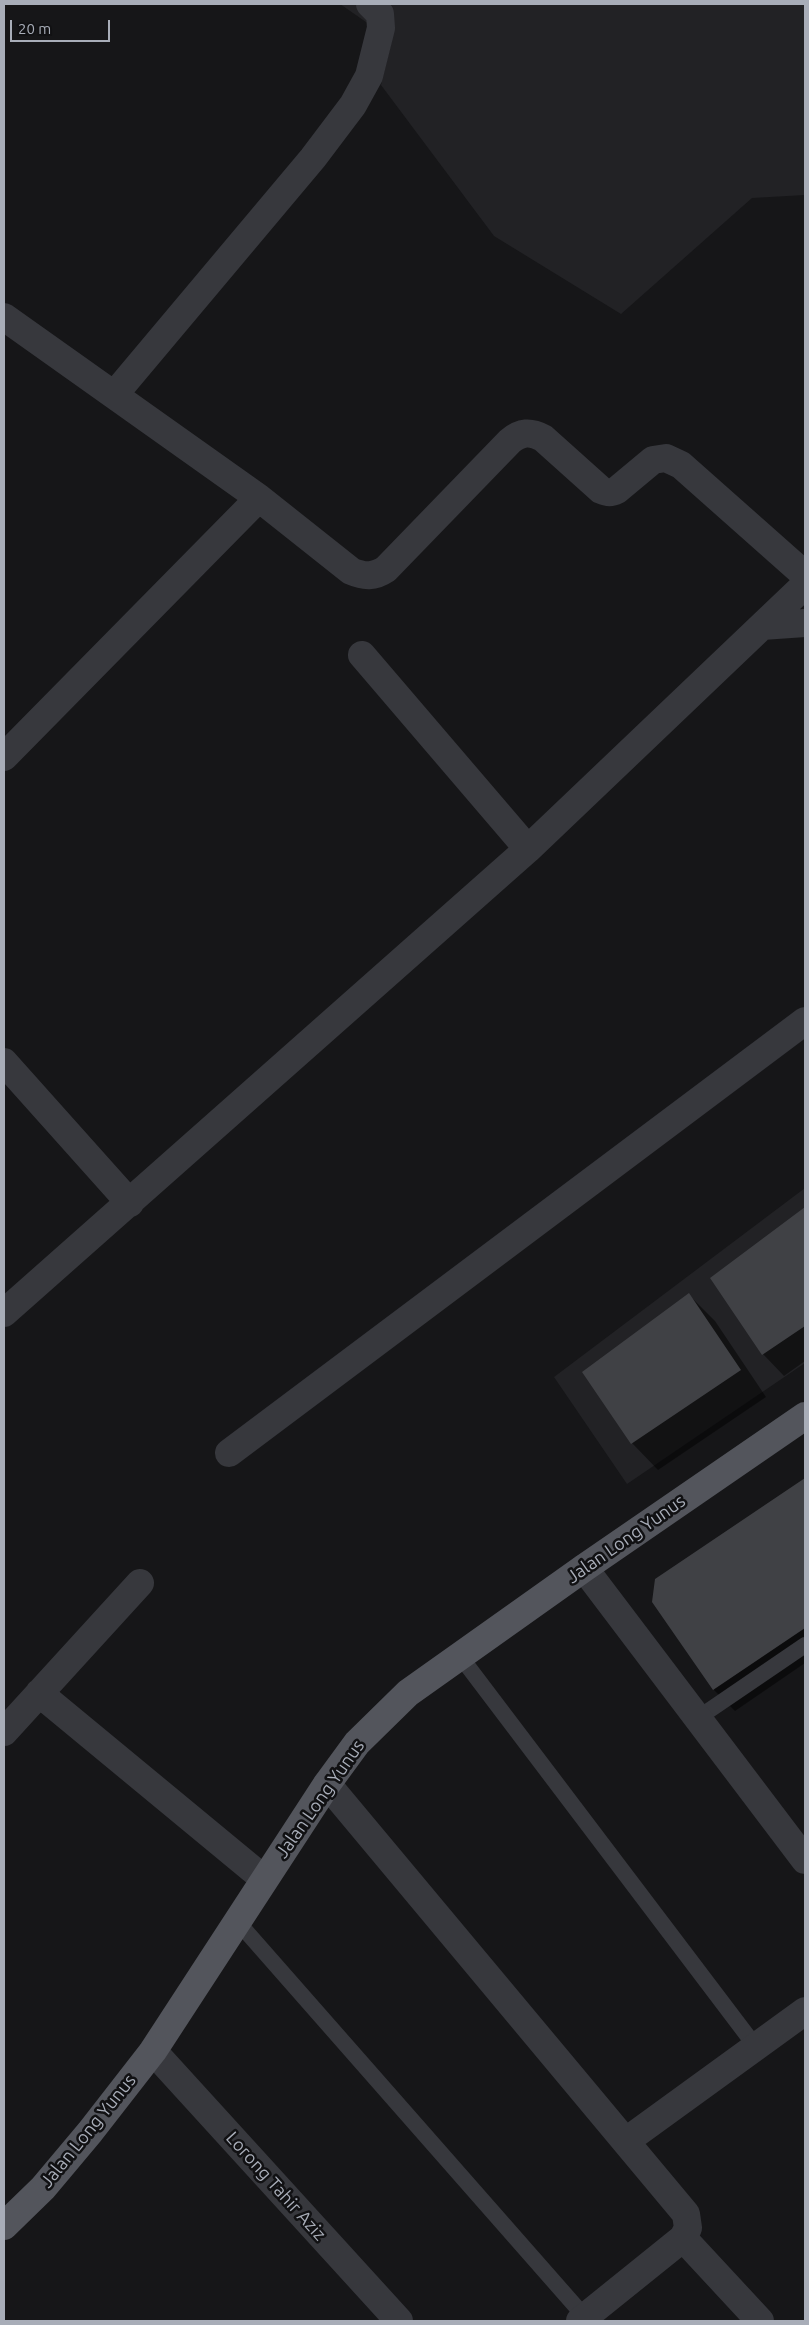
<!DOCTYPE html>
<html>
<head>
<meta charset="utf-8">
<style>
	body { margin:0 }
	#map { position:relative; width:809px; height:2325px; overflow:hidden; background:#161618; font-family:Ubuntu,sans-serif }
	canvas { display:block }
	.frame { position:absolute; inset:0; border:5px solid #a8adb8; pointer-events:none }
	.scale { position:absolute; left:10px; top:20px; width:100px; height:22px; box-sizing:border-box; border:2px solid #a8adb8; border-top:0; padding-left:6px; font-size:15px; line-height:18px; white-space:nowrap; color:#a8adb8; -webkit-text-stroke:4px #111113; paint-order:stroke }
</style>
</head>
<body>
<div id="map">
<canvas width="809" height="2325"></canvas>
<div class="frame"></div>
<div class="scale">20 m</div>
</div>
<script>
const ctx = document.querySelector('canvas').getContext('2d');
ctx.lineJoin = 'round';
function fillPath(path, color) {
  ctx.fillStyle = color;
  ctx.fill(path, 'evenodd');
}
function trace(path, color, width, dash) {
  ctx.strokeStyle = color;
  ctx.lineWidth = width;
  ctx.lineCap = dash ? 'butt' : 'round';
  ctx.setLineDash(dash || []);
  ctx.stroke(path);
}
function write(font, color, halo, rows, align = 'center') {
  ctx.font = font + ' Ubuntu,sans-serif';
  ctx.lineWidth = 5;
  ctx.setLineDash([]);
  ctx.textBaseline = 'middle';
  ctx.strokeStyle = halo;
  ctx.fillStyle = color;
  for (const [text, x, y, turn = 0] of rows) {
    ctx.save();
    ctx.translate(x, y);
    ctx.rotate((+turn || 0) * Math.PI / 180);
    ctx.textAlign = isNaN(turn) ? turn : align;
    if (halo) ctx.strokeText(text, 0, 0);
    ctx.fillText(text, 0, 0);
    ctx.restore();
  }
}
const built = new Path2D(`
	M 340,4 L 805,4 L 805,195 L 752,198 L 621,314 L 494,236 L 381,85 L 392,40 Z
	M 805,1188 L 805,1363 L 627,1484 L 554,1377 Z`);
const shadow = new Path2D(`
	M 805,1209 L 805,1361 L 784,1376 L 763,1354 L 711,1278 Z
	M 689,1295 L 715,1321 L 766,1397 L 658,1470 L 632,1443 Z
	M 805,1479 L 805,1663 L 735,1711 L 714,1690 L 656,1580 Z`);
const building = new Path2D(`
	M 805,1207 L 805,1326 L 762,1355 L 710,1278 Z
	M 689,1293 L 741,1370 L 631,1444 L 582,1372 Z
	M 805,1478 L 805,1628 L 713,1690 L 652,1602 L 655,1579 Z`);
const service = new Path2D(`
	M 460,1656 L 756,2047
	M 698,1718 L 805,1645
	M 237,1921 L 585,2317`);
const minor = new Path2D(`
	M 4,317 L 259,498 L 351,571 C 365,577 374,577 386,569 L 510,441 C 521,432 530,431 543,438 L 601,490 C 608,493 611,493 617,490 L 653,460 L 666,458 L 681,465 L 805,575
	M 114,395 L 313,158 L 353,105 L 369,76 L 381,28 L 380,14 L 370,4
	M 762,626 L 805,623
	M 362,655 L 528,849
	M 4,757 L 259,498
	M 4,1062 L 130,1203
	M 4,1313 L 528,849 L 805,585
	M 229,1453 L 805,1021
	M 584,1568 L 805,1860
	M 39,1693 L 264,1879
	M 4,1732 L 140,1583
	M 327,1784 L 686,2214 L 688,2228 L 683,2238 L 580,2321
	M 153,2051 L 399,2321
	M 626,2141 L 805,2011
	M 683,2238 L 760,2321`);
const primary = new Path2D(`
	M 4,2226 L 43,2188 L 90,2132 L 153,2051 L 327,1784 L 357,1743 L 408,1693 L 584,1568 L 805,1416`);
const streetNames = [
	["Jalan Long Yunus",626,1539,-35],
	["Jalan Long Yunus",320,1799,-55],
	["Jalan Long Yunus",88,2131,-51],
	["Lorong Tahir Aziz",276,2186,48]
];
fillPath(built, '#222225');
fillPath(shadow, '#0007');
fillPath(building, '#404145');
trace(service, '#37383d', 16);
trace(minor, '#37383d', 28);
trace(primary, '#53555c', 28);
write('18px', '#a8adb8', '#111113', streetNames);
</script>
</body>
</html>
